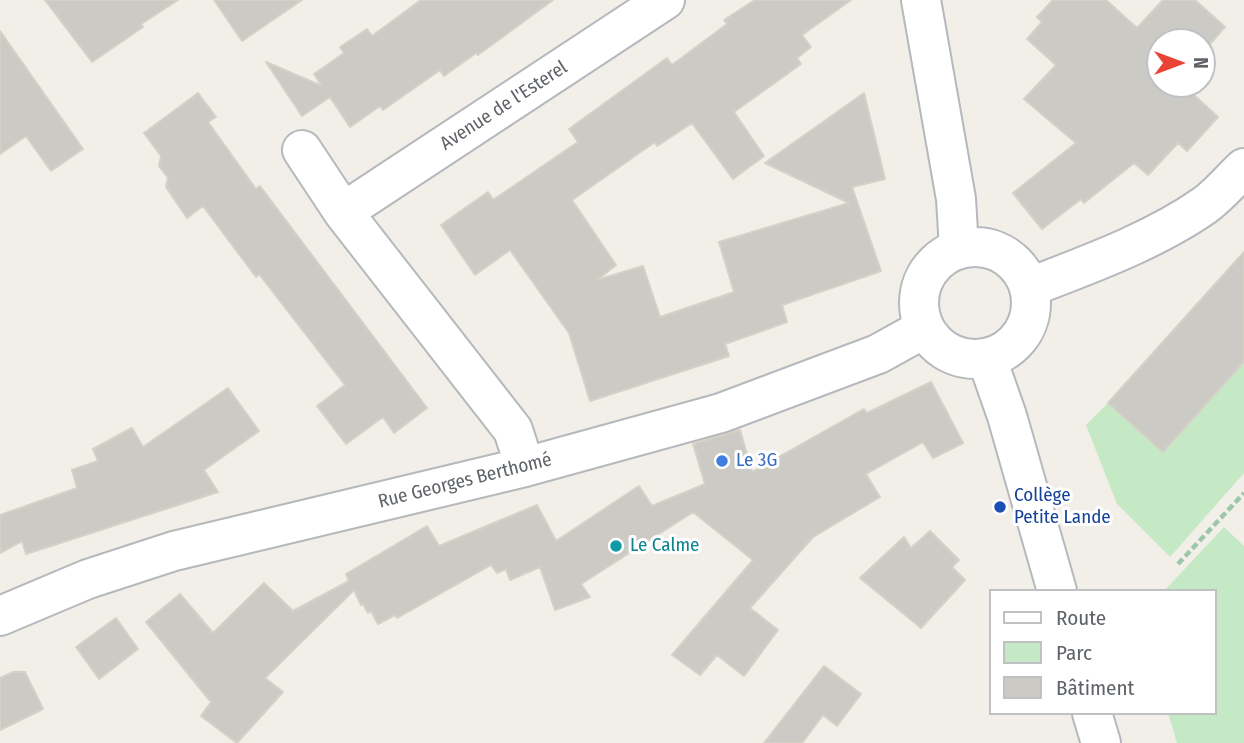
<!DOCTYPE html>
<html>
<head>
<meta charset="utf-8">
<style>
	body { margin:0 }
	#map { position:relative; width:1244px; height:743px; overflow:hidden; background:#f1efe8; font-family:"Fira Sans Condensed",sans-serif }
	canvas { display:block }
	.legend { position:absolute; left:989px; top:589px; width:228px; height:126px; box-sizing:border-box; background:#fff; border:2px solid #bfc1c3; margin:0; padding:9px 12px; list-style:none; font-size:21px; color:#5f6368 }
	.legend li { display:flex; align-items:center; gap:14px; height:35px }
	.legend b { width:35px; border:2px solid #bfc1c3 }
	.north { position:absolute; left:1146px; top:28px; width:70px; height:70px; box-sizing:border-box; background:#fff; border:2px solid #bfc1c3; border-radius:50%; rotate:90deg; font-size:19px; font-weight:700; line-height:28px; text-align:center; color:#5f6368 }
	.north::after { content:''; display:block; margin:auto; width:24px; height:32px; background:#ea4335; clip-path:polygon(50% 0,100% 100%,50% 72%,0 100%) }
</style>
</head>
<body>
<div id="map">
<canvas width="1244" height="743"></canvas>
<ul class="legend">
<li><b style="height:9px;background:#fff"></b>Route</li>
<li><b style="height:19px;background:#c5e8c5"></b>Parc</li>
<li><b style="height:19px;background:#cccac5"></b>Bâtiment</li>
</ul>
<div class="north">N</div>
</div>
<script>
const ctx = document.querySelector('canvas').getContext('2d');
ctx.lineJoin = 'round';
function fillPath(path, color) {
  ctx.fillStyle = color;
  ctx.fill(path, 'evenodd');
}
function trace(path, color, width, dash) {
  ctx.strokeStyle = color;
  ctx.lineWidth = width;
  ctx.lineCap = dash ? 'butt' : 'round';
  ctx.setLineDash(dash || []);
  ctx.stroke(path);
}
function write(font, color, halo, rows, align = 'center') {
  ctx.font = font + ' "Fira Sans Condensed",sans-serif';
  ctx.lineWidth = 6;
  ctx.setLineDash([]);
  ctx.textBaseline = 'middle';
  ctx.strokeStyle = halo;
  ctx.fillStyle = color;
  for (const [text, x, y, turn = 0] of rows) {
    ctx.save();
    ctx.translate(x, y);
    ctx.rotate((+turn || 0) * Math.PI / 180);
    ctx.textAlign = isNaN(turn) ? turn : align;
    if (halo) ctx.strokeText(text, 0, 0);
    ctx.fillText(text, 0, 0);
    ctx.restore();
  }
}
const green = new Path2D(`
	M 1244,362 L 1244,473 L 1170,557 L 1117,504 L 1086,425 L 1108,403 L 1164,452 Z
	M 1224,527 L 1244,546 L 1244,743 L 1177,743 L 1168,713 L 1214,713 L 1214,591 L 1164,591 Z`);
const building = new Path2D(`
	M 45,0 L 178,0 L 141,24 L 143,27 L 92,62 Z
	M 214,0 L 302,0 L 242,41 Z
	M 421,0 L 553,0 L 478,55 L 476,53 L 444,76 L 440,70 L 383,110 L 380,106 L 350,127 L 330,97 L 302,116 L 266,62 L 322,86 L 314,74 L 344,53 L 340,47 L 367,29 L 372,36 Z
	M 755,0 L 851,0 L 802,35 L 811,47 L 797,58 L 801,64 L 734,112 L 764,156 L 733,179 L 692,123 L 657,146 L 655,142 L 572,200 L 616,265 L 597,280 L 643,266 L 660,317 L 734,292 L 719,242 L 849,203 L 765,163 L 864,93 L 885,179 L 852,187 L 881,271 L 782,305 L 787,322 L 725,344 L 729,356 L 590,401 L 569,333 L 510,250 L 475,275 L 441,225 L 488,192 L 493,200 L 578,142 L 569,129 L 667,58 L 672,65 L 727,24 L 724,20 Z
	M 1053,0 L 1106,0 L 1137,28 L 1163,0 L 1195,0 L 1225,27 L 1202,53 L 1202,42 L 1160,42 L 1160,84 L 1182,84 L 1218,117 L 1187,151 L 1178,143 L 1148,175 L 1134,163 L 1084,203 L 1081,199 L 1042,229 L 1013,193 L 1076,143 L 1024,99 L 1056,65 L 1027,39 L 1042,22 L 1037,17 Z
	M 0,31 L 83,149 L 51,171 L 26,136 L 0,154 Z
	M 198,93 L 216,117 L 208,122 L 256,189 L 260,186 L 427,408 L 394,433 L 383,417 L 346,444 L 317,406 L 345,385 L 259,274 L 256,277 L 203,206 L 187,218 L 166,187 L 168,178 L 159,166 L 161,156 L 144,133 Z
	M 1244,252 L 1244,362 L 1163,452 L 1108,403 Z
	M 931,382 L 963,443 L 933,458 L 923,442 L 866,474 L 880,497 L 813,537 L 750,608 L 778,630 L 744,676 L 717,655 L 700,675 L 672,655 L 753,560 L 693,512 L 581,584 L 590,597 L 555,610 L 540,567 L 510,580 L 506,569 L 497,573 L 491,565 L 397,618 L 395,615 L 378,624 L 371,611 L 368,613 L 363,604 L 361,605 L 354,590 L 265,678 L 283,692 L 237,743 L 201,716 L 211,702 L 146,622 L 180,594 L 213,633 L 264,583 L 293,611 L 349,581 L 346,574 L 427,526 L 439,546 L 537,505 L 556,541 L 639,486 L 652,506 L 705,484 L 693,444 L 740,430 L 752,472 L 864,409 L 867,413 Z
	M 228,388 L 259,431 L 204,470 L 218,492 L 26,554 L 22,541 L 0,553 L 0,515 L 77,488 L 72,470 L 98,461 L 93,449 L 132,428 L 143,447 Z
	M 930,531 L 959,560 L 952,567 L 965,580 L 921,628 L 860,578 L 904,537 L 911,548 Z
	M 116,618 L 138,649 L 99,679 L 76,647 Z
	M 824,666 L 861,694 L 837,726 L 823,715 L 802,743 L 764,743 Z
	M 13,672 L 25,672 L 43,709 L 0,730 L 0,678 Z`);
const path = new Path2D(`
	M 1178,564 L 1244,493`);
const minor = new Path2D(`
	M 921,0 L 956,199 L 959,249
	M 302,150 L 343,212
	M919 303a56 56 0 1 1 112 0a56 56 0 1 1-112 0Z
	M 1030,287 C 1087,265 1154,241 1205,205 C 1219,195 1231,180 1244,168
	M 987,359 L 1007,416 L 1057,591
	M 525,467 L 513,430 L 343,212 L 665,0
	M 0,616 L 88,579 L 174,551 L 525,467 L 721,413 L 878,354 L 925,328
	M 1092,713 L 1101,743`);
const markers = [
	[722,461,7,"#3f7fe0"],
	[1000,507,7,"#1a4fb4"],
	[616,546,7,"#0f9aa8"]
];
const streetNames = [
	["Avenue de l'Esterel",504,106,-33],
	["Rue Georges Berthomé",465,481,-14]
];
const shopNames = [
	["Le 3G",736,461]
];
const transitNames = [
	["Collège",1014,496],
	["Petite Lande",1014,518]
];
const cultureNames = [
	["Le Calme",630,546]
];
fillPath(green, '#c5e8c5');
fillPath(building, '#cccac5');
trace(building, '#d6d1c6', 2);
trace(minor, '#b5b8bc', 42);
trace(path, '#9cc7a9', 4.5, [7, 3.5]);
trace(minor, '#fff', 38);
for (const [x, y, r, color] of markers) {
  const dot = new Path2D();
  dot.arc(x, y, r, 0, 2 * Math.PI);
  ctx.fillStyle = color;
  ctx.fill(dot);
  trace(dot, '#fff', 2.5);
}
write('19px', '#5f6368', '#fff', streetNames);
write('19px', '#366cbe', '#fff', shopNames, 'left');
write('19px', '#164399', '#fff', transitNames, 'left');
write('19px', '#0d838f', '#fff', cultureNames, 'left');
</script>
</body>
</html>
